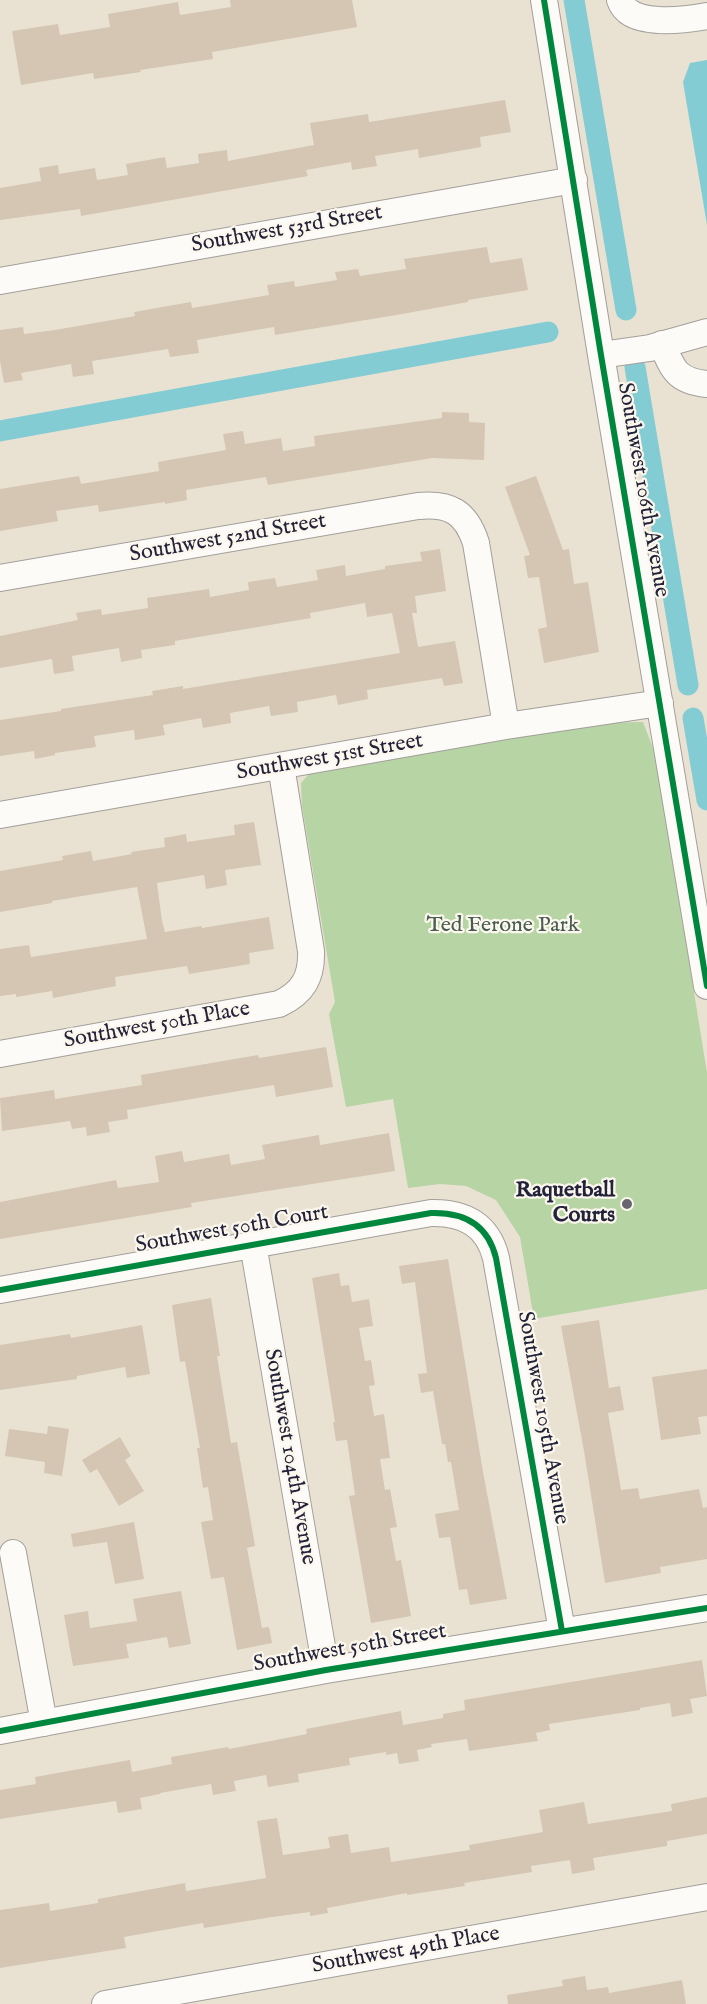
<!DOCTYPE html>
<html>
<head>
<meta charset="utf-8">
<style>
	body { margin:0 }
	canvas { display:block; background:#e9e2d3 }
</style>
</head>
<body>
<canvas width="707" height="2004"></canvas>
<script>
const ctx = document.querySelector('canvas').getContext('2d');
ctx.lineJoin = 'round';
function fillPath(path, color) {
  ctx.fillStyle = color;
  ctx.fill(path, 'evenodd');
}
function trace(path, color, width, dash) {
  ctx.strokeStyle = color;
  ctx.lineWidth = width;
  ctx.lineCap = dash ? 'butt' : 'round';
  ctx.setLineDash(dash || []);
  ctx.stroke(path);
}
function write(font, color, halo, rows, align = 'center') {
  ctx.font = font + ' "IM FELL English",serif';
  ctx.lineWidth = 4.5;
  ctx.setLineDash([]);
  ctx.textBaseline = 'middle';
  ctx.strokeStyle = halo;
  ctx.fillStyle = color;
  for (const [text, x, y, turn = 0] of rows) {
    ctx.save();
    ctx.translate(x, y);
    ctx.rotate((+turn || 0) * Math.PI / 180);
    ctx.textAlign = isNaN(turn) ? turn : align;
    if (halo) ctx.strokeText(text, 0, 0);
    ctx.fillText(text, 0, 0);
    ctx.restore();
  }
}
const green = new Path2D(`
	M 643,722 L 656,756 L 707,1073 L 707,1289 L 534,1319 L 520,1237 L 496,1200 L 466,1186 L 440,1184 L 408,1188 L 393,1099 L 346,1107 L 329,1014 L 335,1002 L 302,806 L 301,783 L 315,767 L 599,723 Z`);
const water = new Path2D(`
	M 707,60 L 707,225 L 683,82 L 690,63 Z`);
const canal = new Path2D(`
	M 574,0 L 626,310
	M 635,367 L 688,685
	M 0,431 L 548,332
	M 693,718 L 707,800`);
const building = new Path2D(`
	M 230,0 L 352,0 L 357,27 L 212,52 L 213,59 L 140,70 L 141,72 L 94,79 L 93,73 L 21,85 L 12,31 L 58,24 L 60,35 L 110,27 L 108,14 L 178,2 L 180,15 L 231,7 Z
	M 505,100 L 511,132 L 480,137 L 481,147 L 419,158 L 418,149 L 375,156 L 377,166 L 352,170 L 351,162 L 306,170 L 308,176 L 81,216 L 80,209 L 0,220 L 0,188 L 41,181 L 39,168 L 58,165 L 59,174 L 95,168 L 97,180 L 128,175 L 126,164 L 165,157 L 167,168 L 199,163 L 198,154 L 227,150 L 228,161 L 314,145 L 310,123 L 368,114 L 369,122 Z
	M 487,247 L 490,263 L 522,258 L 528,290 L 468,300 L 468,302 L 402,314 L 275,335 L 274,327 L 197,340 L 199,353 L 170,357 L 168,349 L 92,361 L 94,374 L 73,377 L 71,364 L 21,373 L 23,380 L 4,383 L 0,361 L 0,330 L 23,327 L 24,334 L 55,330 L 135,316 L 134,312 L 191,302 L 192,308 L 269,295 L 267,285 L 294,281 L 295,287 L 337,280 L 335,272 L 358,269 L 360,276 L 406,269 L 404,259 Z
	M 442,412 L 469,413 L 469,422 L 485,423 L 484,460 L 432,458 L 268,485 L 266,477 L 186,490 L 187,500 L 165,504 L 165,502 L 99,512 L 98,505 L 56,511 L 58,521 L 0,531 L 0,489 L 79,476 L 81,484 L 159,471 L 158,462 L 226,450 L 223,434 L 243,431 L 245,444 L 281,438 L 283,451 L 315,446 L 314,436 L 442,418 Z
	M 536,476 L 563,550 L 569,549 L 574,584 L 588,582 L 599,652 L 544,663 L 538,629 L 547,627 L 539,577 L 528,578 L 524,556 L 530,555 L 505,487 Z
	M 440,549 L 446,591 L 415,596 L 417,613 L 412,613 L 418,647 L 455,641 L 463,683 L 444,686 L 442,678 L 367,690 L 368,699 L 338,705 L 336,695 L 297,702 L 298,712 L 271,716 L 269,706 L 230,713 L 231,723 L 203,728 L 201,718 L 163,725 L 165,735 L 135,740 L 134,730 L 94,736 L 96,747 L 55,753 L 55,755 L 35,759 L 34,751 L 0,756 L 0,720 L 61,711 L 61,709 L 153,695 L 152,691 L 183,686 L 183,689 L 400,653 L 392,613 L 367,617 L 365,603 L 310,613 L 311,618 L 175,641 L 175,645 L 141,650 L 142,658 L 121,662 L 119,648 L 72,656 L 74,671 L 54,674 L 52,659 L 0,668 L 0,636 L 78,620 L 76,613 L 101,609 L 102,615 L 148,608 L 147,598 L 209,589 L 210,597 L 249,590 L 248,582 L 275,578 L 277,587 L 318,580 L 316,570 L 345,565 L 346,576 L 385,569 L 385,566 L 422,561 L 420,552 Z
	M 254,822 L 261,865 L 225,870 L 227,885 L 206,889 L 204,875 L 157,883 L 162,921 L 165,932 L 201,926 L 202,928 L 269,917 L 274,949 L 249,953 L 250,964 L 189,974 L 187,966 L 115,977 L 116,986 L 53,998 L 52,991 L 16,997 L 16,994 L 0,996 L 0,949 L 29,945 L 31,957 L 147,939 L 137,887 L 52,901 L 52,903 L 0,912 L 0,871 L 63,860 L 62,856 L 91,851 L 93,861 L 132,854 L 131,852 L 165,847 L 164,838 L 186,834 L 187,842 L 235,835 L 234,825 Z
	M 326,1047 L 333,1087 L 276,1097 L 274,1085 L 127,1110 L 128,1119 L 108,1122 L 110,1132 L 87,1136 L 86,1127 L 72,1129 L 70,1121 L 2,1131 L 0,1098 L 54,1090 L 55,1099 L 142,1085 L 141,1075 L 258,1055 L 259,1058 Z
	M 389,1133 L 395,1171 L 191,1203 L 192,1207 L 0,1239 L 0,1202 L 116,1180 L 118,1188 L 159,1182 L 155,1156 L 182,1151 L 184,1162 L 229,1154 L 231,1165 L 265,1159 L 262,1145 L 319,1135 L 320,1145 Z
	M 448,1259 L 483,1472 L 507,1599 L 470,1605 L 467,1589 L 459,1590 L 450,1537 L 439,1538 L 435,1514 L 459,1510 L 451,1462 L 448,1462 L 445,1444 L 442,1444 L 433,1391 L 421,1393 L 418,1374 L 427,1373 L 415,1282 L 402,1284 L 399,1266 Z
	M 339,1273 L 341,1286 L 349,1285 L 352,1302 L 369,1299 L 373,1326 L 359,1328 L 365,1361 L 371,1360 L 375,1385 L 369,1386 L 374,1416 L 384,1414 L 390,1458 L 380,1459 L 385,1490 L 390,1489 L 397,1527 L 390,1528 L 396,1561 L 401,1560 L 411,1616 L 371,1623 L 349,1496 L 355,1495 L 347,1440 L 336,1441 L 333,1422 L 335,1422 L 312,1278 Z
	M 211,1298 L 220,1356 L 217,1356 L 231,1443 L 237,1442 L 255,1546 L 247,1548 L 262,1628 L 269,1627 L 272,1643 L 237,1650 L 224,1577 L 211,1579 L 201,1522 L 213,1520 L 208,1487 L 203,1488 L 197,1448 L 200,1448 L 185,1361 L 180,1362 L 172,1305 Z
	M 599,1320 L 609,1388 L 620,1386 L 624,1410 L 608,1413 L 621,1490 L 638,1488 L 640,1499 L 699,1489 L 703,1508 L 707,1507 L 707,1559 L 660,1567 L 661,1573 L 605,1583 L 584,1451 L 561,1326 Z
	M 142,1325 L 150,1374 L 127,1378 L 125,1367 L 77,1376 L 77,1379 L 0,1390 L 0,1345 L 70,1334 L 71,1338 Z
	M 707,1369 L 707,1416 L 698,1417 L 701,1434 L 661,1440 L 652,1377 Z
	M 48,1426 L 69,1429 L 62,1476 L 44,1473 L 45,1462 L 5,1456 L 9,1429 L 47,1434 Z
	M 120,1437 L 131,1456 L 125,1460 L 144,1491 L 119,1506 L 97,1469 L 90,1473 L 82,1460 Z
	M 134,1522 L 144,1579 L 115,1584 L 107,1542 L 73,1547 L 71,1534 Z
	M 181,1591 L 191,1644 L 169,1648 L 167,1637 L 126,1644 L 129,1658 L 73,1666 L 64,1615 L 88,1611 L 90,1628 L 137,1621 L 133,1599 Z
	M 702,1660 L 707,1696 L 690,1699 L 693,1713 L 672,1717 L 670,1703 L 640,1708 L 640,1710 L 549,1724 L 550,1730 L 536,1733 L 538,1741 L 469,1751 L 467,1739 L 431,1744 L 432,1747 L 417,1750 L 419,1761 L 399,1764 L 397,1753 L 386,1755 L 386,1752 L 349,1758 L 350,1765 L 298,1774 L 299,1782 L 268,1787 L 266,1775 L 234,1781 L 236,1791 L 213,1795 L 211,1784 L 160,1793 L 160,1794 L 140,1798 L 142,1809 L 118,1813 L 116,1801 L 0,1819 L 0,1790 L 36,1784 L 35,1777 L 130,1760 L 132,1772 L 172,1764 L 171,1757 L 228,1747 L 229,1749 L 307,1734 L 306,1729 L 401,1711 L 403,1725 L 443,1718 L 443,1714 L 465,1710 L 464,1700 Z
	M 707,1797 L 707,1834 L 667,1841 L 667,1846 L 593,1858 L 595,1870 L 572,1874 L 570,1860 L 531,1866 L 532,1872 L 464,1883 L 465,1886 L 407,1895 L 407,1893 L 327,1908 L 328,1913 L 310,1916 L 310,1912 L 272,1917 L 204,1928 L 203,1923 L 124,1937 L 126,1948 L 0,1968 L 0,1910 L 49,1903 L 50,1911 L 98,1903 L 98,1899 L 185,1883 L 186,1891 L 266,1878 L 257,1821 L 277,1818 L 283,1855 L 330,1848 L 328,1837 L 348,1834 L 351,1853 L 389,1847 L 391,1862 L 470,1850 L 469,1845 L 543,1832 L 539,1810 L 584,1802 L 588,1824 L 672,1811 L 671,1804 Z
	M 585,1976 L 587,1990 L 608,1987 L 609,1993 L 682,1980 L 686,2004 L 508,2004 L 507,1995 L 563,1986 L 562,1980 Z`);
const minor = new Path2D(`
	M 544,0 L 601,355 L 707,986
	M 620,0 C 629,28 685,20 707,16
	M 0,281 L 574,180
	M 662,344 C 673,370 677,381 707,384
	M 601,355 L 650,348 L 707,332
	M 0,578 L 418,506 C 450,503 466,512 476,543 L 506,726
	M 0,815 L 506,726 L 660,703
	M 0,1054 L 279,1004 C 303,993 312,977 311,951 L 281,766
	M 253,1244 L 326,1670
	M 0,1290 L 431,1213 C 464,1212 488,1225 496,1258 L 562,1631
	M 13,1553 L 44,1723
	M 0,1731 L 326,1670 L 707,1608
	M 105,2004 L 707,1897`);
const cycleway = new Path2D(`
	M 544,0 L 601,355 L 707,986
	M 0,1290 L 431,1213 C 464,1212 488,1225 496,1258 L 562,1631
	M 0,1731 L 326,1670 L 707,1608`);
const markers = [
	[627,1204,6,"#686570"]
];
const streetNames = [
	["Southwest 53rd Street",287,230,-10],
	["Southwest 106th Avenue",642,490,80],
	["Southwest 52nd Street",228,539,-10],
	["Southwest 51st Street",330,758,-10],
	["Southwest 50th Place",157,1026,-10],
	["Southwest 50th Court",232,1230,-10],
	["Southwest 105th Avenue",542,1418,80],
	["Southwest 104th Avenue",289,1457,80],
	["Southwest 50th Street",350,1649,-10],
	["Southwest 49th Place",406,1951,-10]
];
const parkNames = [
	["Ted Ferone Park",503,926]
];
const poiNames = [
	["Raquetball",615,1191],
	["Courts",615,1216]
];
fillPath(green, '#b7d4a4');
fillPath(water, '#84ccd3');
trace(canal, '#84ccd3', 21);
fillPath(building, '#d4c6b2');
trace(minor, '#a39f9a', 28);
trace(minor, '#fcfbf8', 26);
trace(cycleway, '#00873e', 6);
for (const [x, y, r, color] of markers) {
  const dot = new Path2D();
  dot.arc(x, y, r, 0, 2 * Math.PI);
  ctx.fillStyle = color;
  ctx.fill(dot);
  trace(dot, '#fbf7ec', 2);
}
write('22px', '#22223b', '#fbf7ec', streetNames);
write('22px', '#485c52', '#fbf7ec', parkNames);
write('bold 22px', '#22223b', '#fbf7ec', poiNames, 'right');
</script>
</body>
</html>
